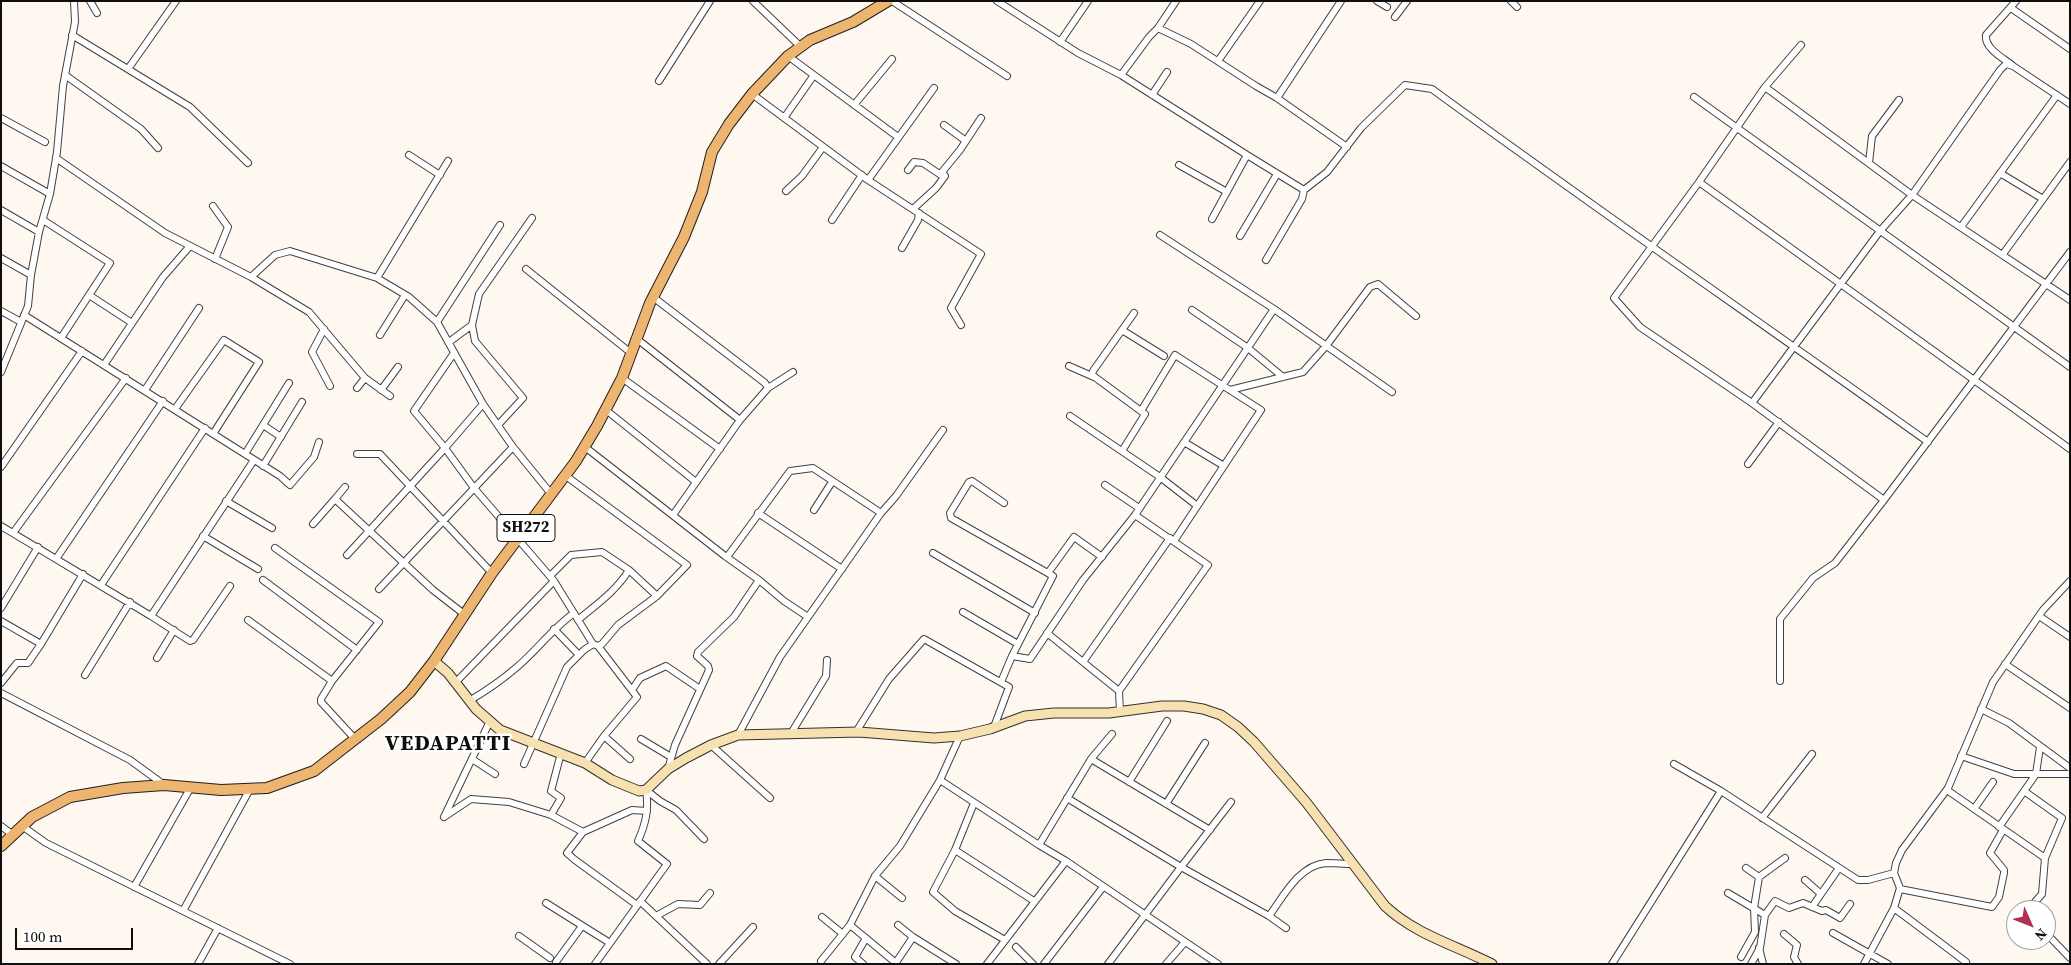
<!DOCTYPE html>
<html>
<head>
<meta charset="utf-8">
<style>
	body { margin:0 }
	#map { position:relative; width:2071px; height:965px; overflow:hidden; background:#fef8f0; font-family:"Source Serif 4",serif }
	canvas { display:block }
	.frame { position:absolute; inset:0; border:2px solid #0e0e0e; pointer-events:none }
	.north { position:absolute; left:2006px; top:900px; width:50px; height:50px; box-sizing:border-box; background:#fff; border:1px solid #9f9f9f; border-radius:50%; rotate:134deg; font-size:14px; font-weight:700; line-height:20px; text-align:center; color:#0e0e0e }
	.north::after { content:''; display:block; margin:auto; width:18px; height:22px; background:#b23152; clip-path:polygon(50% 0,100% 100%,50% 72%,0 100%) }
	.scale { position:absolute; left:15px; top:928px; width:118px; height:22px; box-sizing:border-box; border:2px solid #0e0e0e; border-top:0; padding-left:6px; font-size:15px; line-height:18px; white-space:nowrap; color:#0e0e0e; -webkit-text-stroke:4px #fff; paint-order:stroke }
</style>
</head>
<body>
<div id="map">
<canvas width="2071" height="965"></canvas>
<div class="frame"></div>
<div class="north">N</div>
<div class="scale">100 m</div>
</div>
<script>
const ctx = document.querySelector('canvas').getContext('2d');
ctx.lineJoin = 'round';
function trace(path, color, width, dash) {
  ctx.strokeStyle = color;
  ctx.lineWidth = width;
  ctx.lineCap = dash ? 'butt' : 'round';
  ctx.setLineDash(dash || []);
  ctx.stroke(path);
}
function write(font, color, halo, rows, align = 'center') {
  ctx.font = font + ' "Source Serif 4",serif';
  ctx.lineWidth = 5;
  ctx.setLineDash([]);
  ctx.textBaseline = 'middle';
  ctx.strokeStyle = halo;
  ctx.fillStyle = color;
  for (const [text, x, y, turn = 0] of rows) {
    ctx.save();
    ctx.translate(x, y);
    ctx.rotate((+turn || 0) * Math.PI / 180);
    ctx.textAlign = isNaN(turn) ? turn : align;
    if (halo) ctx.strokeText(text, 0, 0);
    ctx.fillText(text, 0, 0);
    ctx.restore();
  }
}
const street = new Path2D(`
	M 90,1 L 97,13
	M 753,1 L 801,47
	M 892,1 L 1007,76
	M 997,1 L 1078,53 L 1121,75 L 1247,155
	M 1377,1 L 1387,7
	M 1511,1 L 1517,7
	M 2011,8 L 2070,49
	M 1395,17 L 1407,1
	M 1158,28 L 1176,1
	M 72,35 L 190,107 L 248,163
	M 1060,42 L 1088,1
	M 1801,45 L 1765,87 L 1699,182 L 1614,298 L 1640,327 L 1752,403 L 1884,500
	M 788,56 L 898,137
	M 1218,61 L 1260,1
	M 2012,65 C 2003,58 1984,48 1986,35 L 2016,1
	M 128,69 L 176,1
	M 65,75 L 141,129 L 158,148
	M 1121,75 L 1149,37 L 1158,28 L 1191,44 L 1256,86 L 1277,98 L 1347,147
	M 659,81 L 710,1
	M 1765,87 L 1912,195 L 2070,300
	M 752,94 L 868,180 L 981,254 L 951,308 L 961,325
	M 1152,95 L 1167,72
	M 1694,97 L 2070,367
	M 1277,98 L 1341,1
	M 854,105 L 892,59
	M 1,118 L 45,142
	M 784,118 L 814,75
	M 944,125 L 966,141
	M 409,155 L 440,175
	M 56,158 L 165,233 L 251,277
	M 1869,163 L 1872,136 L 1899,100
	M 1179,165 L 1227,192
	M 1,166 L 50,194
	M 908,170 L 914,162 L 923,163 L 944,177
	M 2000,173 L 2043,199
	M 868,180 L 934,88
	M 1699,182 L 2070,449
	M 786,191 L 802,176 L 823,147
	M 213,206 L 228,227 L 215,259
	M 913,209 L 936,188 L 945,176 L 942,172 L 960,150 L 981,118
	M 1,210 L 39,232
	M 1212,219 L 1247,155 L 1304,190
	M 43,220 L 110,263 L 61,338
	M 832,220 L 862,175
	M 1961,227 L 2057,95
	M 1160,235 L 1274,309
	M 1240,236 L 1277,174
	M 902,248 L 918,220 L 919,213
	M 2003,254 L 2070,162
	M 1,258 L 31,275
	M 1266,260 L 1302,199 L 1304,190 L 1327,172 L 1361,128 L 1405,85 L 1432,89 C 1596,209 1763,324 1928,442
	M 526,269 L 631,353
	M 377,278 L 448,161
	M 89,295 L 132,323
	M 653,297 L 765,383 L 768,388 L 740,420 L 673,515
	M 1192,310 L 1248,348 L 1283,377
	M 1,311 L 21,322
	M 24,315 L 280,476 L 290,485 L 314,457 L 319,442
	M 437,322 L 500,225
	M 324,329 L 312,352 L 330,386
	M 1122,330 L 1164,356
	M 380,335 L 405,295
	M 637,339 L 740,420
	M 449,342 L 472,325
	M 454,353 L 414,411 L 445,448 L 474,488 L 554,581 L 593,644
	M 104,365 L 163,277 L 190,246
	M 1069,366 L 1094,377
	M 1,372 L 28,306 L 31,275 L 39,232 L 50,194 L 57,152 L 63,86 L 75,22 L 74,1
	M 622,378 L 720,449
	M 357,388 L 365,378
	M 768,388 L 793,372
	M 145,390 L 199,308
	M 381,390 L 398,367
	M 1230,390 L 1303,372 L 1326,346 L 1370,287 L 1378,284 L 1416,316
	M 390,396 L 365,378 L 309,312 L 251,277 L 275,255 L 290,251 L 377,278 L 409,297 L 437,322 L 483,404 L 513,447 L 552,495
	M 1752,403 L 1880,231 L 1912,195 L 2000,70 L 2006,64 L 2013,66 L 2070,104
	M 175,409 L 224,340 L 259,362 L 213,434
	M 606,410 L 696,482
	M 1141,411 L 1175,355 L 1261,410 L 1174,541
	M 1070,416 L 1160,477 L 1196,505
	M 263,425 L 281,437
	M 498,425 L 523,398 L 475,341 L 472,325 L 479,294 L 532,218
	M 1184,442 L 1224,466
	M 585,447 L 725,556 L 759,580 L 784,601 L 808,617
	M 1122,451 L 1145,414 L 1092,375 L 1093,371 L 1134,313
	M 245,454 L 289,383
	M 357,454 L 380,454 L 492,573
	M 1748,464 L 1779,422
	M 263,466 L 302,402
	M 1,467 L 82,351
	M 1105,485 L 1139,508
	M 335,499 L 345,487
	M 226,501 L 272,528
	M 814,510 L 832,482
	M 758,513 L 842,569
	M 1135,515 L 1208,565 L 1119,691 L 1083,662 L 1170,538
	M 313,524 L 335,499 L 433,590 L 464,614
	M 1,526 L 151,616 L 190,641 L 193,640 L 230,586
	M 13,533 L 126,378
	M 203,536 L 258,569
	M 275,548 L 379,622 L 332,681 L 321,699 L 321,702 L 355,739
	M 933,553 L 1035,613
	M 347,555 L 445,448 L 483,404
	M 727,557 L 790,471 L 813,468 L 881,513
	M 56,559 L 163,401
	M 1048,573 L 1074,537 L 1102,557
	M 550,576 L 571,555 L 602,552 L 629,570 L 657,596
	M 263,580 L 357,650
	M 101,585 L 205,428
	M 379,589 L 513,447
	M 1,608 L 38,547
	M 963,612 L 1018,644
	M 151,616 L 254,460
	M 2039,616 L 2070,637
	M 248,620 L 332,681
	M 578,620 C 597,604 616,591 629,570
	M 1,621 L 41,644 L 28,663 L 17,663 L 1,683
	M 554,629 L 579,655
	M 1047,633 L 1083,662
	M 41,644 L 83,574
	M 1012,656 L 1030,659 L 1083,580 L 1135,515 L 1274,309 L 1392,392
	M 157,658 L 174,630
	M 2005,664 L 2070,708
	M 85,675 L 130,602
	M 1780,681 L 1780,619 L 1813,578 L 1835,563 L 1884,500 L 2070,252
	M 1001,682 L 1012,656 L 1053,576 L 951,518 L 950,513 L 969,482 L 972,481 L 1004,503
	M 455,683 L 554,581
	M 632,690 L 640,678 L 666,666 L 700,689
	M 1119,691 L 1120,712
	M 1,693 L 130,760 L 163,784
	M 469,701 C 486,691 502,680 517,667 C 537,650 552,629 574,613
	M 1981,709 L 2009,723 L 2070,768
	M 856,732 L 889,679 L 924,639 L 1009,687 L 994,727
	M 738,735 L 780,657 L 881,513 L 896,496 L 943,430
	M 790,735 L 826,676 L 827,660
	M 604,736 L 630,759
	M 641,739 L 671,757
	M 711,745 L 770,798
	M 1961,756 L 2014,774 L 2070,774
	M 472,759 L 495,774
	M 1091,759 L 1210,830
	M 585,763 L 604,736 L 637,697 L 598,646
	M 524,764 L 567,667 L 584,650 L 593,644 L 598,646 L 602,644 L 618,625 L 657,596 L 687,565 L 566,476
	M 1674,764 L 1721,791 L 1858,880 L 1868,880 L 1894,873 L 1900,888 L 1894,908 L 1864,964
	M 668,769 L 675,745 L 709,670 L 708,666 L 697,656 L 698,652 L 734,617 L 759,580
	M 940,780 L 1039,845 L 1066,861 L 1218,964
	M 1129,782 L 1167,721
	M 646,790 L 660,801 L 676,810 L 704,839
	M 1947,790 L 2045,858
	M 2024,791 L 2062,818 L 2045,858 L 2042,894 L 2028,910
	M 1067,798 L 1181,867 L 1231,802
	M 974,803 L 955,850 L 933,892 L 955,911 L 1005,940
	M 1166,804 L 1205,743
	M 1974,809 L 1993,782
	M 551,815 L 561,798 L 551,791 L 561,753
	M 444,817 L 471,799 L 509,802 L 551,815 L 583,832 L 632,810 L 647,811
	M 444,817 L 490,721
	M 1762,818 L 1812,754
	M 1,826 L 13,835
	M 22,826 L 46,843 L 290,964
	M 1999,827 L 2036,774 L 2040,747
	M 583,832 L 567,853 L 575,860 L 637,905
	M 1039,845 L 1091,759 L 1112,734
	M 955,850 L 1034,901
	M 1746,868 L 1759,877 L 1785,858
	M 1894,873 L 1896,863 L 1902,850 L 1948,788 L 1993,682 L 2043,610 L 2070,581
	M 875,876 L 902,898
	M 1805,880 L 1821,894
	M 134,887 L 191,787
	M 1900,889 L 1992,907 L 1999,897 L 2004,873 L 2004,870 L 1990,853 L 2003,830
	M 1728,893 L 1765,915
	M 640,901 L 707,964
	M 546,903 L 610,943
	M 1812,907 L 1839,868
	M 1894,908 L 1966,962
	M 183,911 L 250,789
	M 656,916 L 678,904 L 700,905 L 710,893
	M 822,917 L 843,934
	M 850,925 L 896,963
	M 898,925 L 913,937
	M 1286,928 L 1269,916 C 1283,897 1299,865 1326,863 C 1335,863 1344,864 1354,864
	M 1833,933 L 1888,964
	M 2046,933 L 2070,958
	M 1784,934 L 1797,945 L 1794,957 L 1798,964
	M 519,936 L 550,958
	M 1016,947 L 1033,964
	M 1759,948 L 1763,964
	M 1741,957 L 1755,932 L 1754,908 L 1759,877
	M 821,961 L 850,925 L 875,876 L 900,846 L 940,780 L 960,736
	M 556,962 L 582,926
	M 198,964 L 218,928
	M 595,964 L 667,864 L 638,841 C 646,823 649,809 646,790
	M 719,964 L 753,927
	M 863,964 L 855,957 L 866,938
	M 895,964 L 913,937 L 956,964
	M 987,964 L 1066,861
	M 1044,964 L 1103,887
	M 1108,964 L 1181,867 L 1269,916
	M 1166,964 L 1185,942
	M 1612,964 L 1721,791
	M 1751,964 L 1760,948 L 1765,915 L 1775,901 L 1789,908 L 1803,903 L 1822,911 L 1826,910 L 1840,918 L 1850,904`);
const secondary = new Path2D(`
	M 434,661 L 448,673 L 476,709 L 500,730 L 585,763 L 612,780 L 639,791 L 646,790 L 668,769 L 686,758 L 711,745 L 738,735 L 859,732 L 934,738 L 960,736 L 990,729 L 1025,716 L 1054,713 L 1109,713 L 1162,706 L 1184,706 L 1203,709 L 1221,715 L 1238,727 L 1254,742 L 1306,802 L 1385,906 C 1416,935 1455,945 1492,964`);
const primary = new Path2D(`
	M 1,846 L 32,817 L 70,797 L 123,788 L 164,785 L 221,790 L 267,788 L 314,771 L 381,719 L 410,692 L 434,661 L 492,573 L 576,461 L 597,426 L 622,378 L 650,303 L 684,237 L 702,192 L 712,152 L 729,124 L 752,94 L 788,56 L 810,40 L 853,22 L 888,1`);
const shields = [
	[526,528,58]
];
const shieldNames = [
	["SH272",526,528]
];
const districtNames = [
	["VEDAPATTI",448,744]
];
trace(street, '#414141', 8);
trace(secondary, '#303030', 11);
trace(primary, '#1f1f1f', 12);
trace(street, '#fff', 6);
trace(secondary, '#f8e1b0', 9);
trace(primary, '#edb570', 10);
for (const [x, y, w] of shields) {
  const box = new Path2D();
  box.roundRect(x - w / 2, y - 13.5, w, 27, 4);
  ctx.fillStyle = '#fff';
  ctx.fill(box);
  trace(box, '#0e0e0e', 1);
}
write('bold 16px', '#0e0e0e', null, shieldNames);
ctx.letterSpacing = '1px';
write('bold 22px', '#0e0e0e', '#fff', districtNames);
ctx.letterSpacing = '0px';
</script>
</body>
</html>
